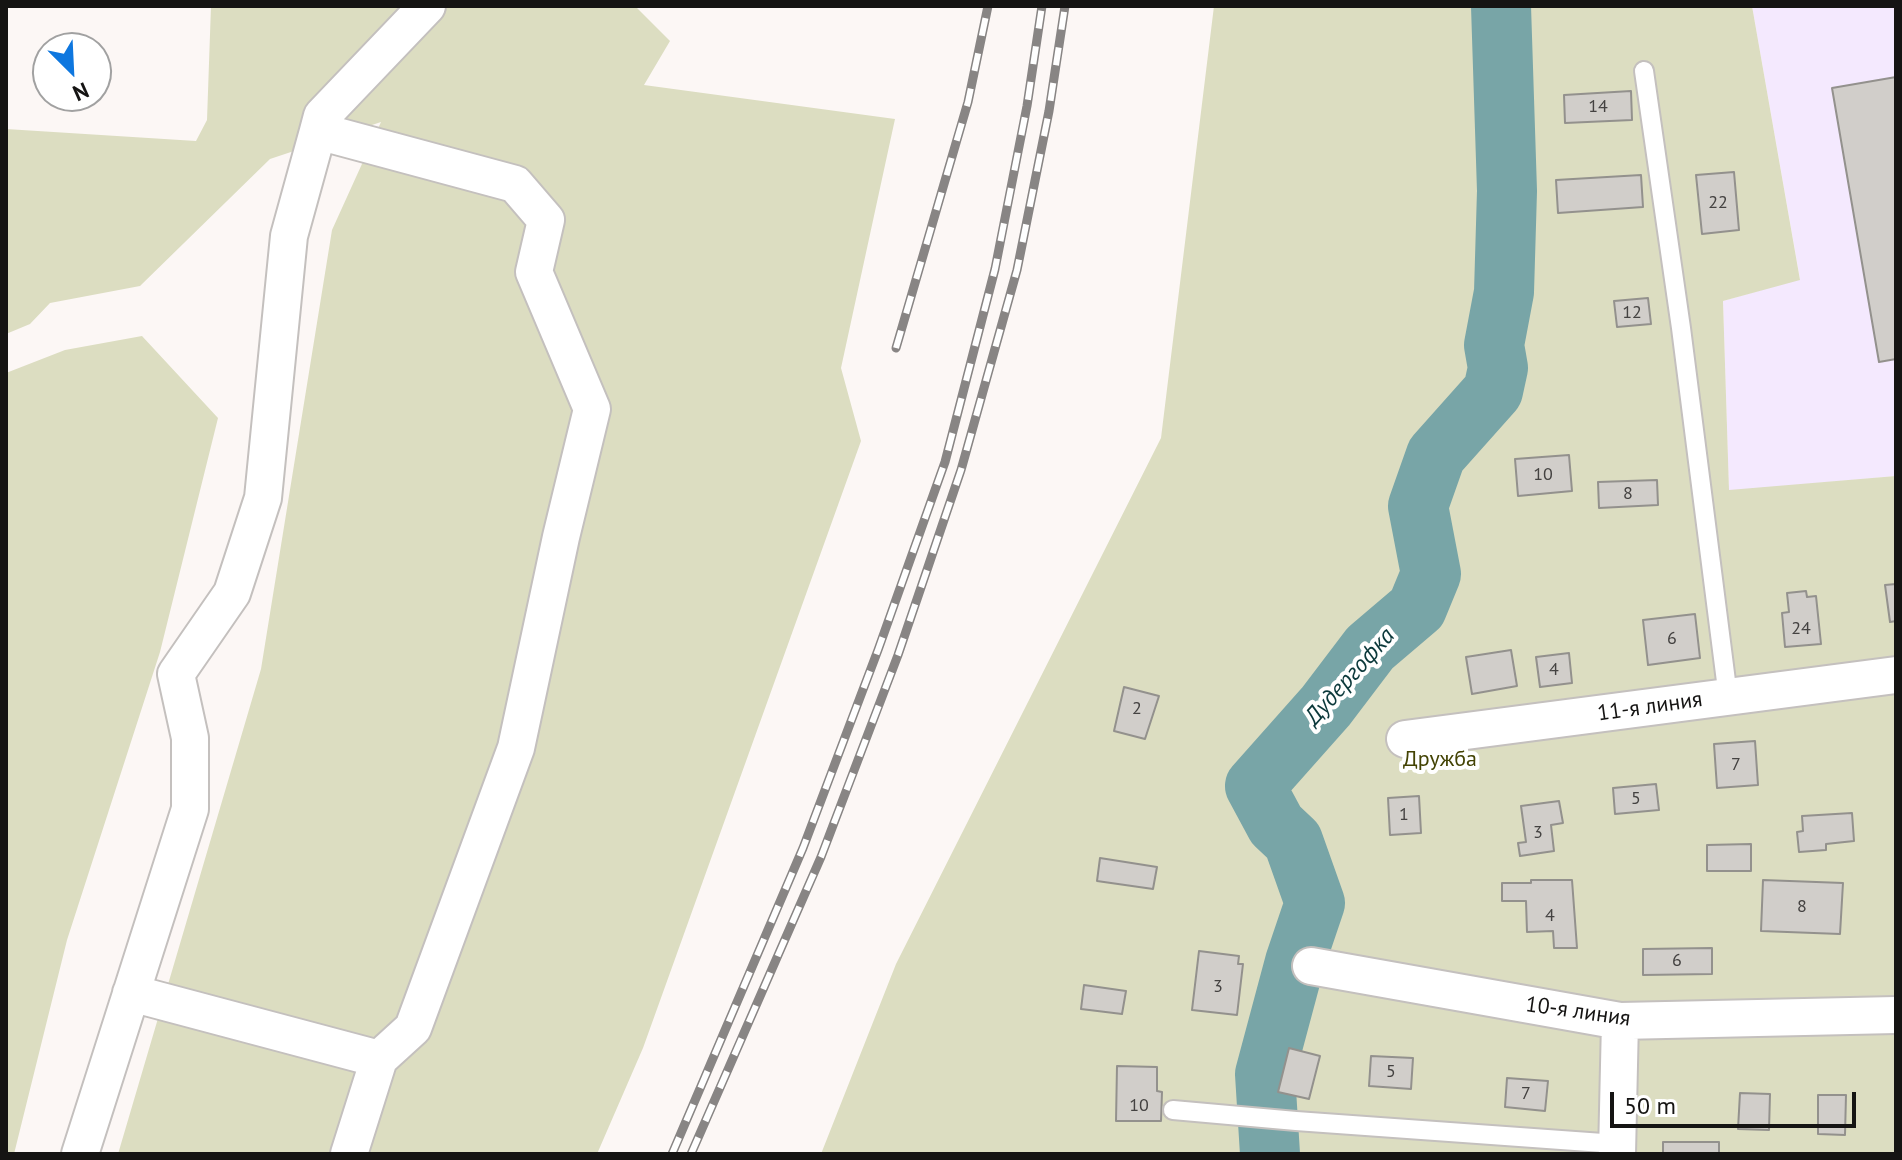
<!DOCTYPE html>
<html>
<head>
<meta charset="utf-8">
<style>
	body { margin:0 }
	#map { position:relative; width:1902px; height:1160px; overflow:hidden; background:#fcf7f5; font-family:"PT Sans",sans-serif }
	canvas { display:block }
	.frame { position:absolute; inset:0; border:8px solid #151413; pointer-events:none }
	.north { position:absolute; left:32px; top:32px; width:80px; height:80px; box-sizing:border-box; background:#fff; border:2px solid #a1a1a1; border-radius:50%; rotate:156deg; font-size:22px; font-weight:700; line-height:32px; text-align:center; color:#151413 }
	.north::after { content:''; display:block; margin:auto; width:28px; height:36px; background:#0e77df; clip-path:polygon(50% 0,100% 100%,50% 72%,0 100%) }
	.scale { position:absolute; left:1610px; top:1092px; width:246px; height:36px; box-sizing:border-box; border:4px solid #151413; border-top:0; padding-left:10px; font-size:24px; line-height:28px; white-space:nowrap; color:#151413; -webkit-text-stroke:6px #fff; paint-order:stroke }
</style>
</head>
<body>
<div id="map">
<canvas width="1902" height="1160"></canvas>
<div class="frame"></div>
<div class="north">N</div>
<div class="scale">50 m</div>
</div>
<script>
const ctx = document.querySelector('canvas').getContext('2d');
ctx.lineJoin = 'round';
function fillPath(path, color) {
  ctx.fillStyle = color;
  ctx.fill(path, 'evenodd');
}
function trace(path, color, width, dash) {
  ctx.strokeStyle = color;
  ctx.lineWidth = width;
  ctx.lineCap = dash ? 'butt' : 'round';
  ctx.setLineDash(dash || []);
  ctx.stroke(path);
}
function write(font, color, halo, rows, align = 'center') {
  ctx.font = font + ' "PT Sans",sans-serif';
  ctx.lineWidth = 8;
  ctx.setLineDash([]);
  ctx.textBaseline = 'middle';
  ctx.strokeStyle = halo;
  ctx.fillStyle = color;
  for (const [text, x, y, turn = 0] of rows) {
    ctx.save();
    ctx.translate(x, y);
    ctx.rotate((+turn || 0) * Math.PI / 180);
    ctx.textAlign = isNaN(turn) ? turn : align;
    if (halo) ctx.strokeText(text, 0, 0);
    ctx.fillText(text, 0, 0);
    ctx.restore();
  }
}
const industrial = new Path2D(`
	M 1752,6 L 1896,6 L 1896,476 L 1729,491 L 1723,301 L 1800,279 Z`);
const green = new Path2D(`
	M 211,6 L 635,6 L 670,41 L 644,85 L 895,119 L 841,368 L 861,441 L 643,1048 L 597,1154 L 118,1154 L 261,669 L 332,230 L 381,122 L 270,159 L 140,286 L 50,303 L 30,324 L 6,334 L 6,129 L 196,141 L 207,120 Z
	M 1214,6 L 1752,6 L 1800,280 L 1723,301 L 1729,490 L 1896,476 L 1896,1154 L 821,1154 L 896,964 L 1161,438 Z
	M 142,336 L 218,418 L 160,652 L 67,940 L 14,1154 L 6,1154 L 6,373 L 65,350 Z`);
const river = new Path2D(`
	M 1270,1154 L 1265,1074 L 1295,962 L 1315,903 L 1293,841 L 1276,825 L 1255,786 L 1326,706 L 1370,648 L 1417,608 L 1431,574 L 1418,506 L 1436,455 L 1493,391 L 1498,368 L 1494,345 L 1504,292 L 1507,191 L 1501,6`);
const building = new Path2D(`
	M 1896,77 L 1896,359 L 1879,362 L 1832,88 Z
	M 1631,91 L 1632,120 L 1565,123 L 1564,95 Z
	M 1734,172 L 1739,230 L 1702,234 L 1696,175 Z
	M 1641,175 L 1643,207 L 1558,213 L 1556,180 Z
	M 1648,298 L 1651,324 L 1617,327 L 1614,301 Z
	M 1569,455 L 1572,491 L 1518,496 L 1515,459 Z
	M 1657,480 L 1658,505 L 1599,508 L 1598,482 Z
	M 1896,584 L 1896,621 L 1890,622 L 1885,585 Z
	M 1806,591 L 1807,597 L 1816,596 L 1821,644 L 1785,647 L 1782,613 L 1789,612 L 1787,593 Z
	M 1695,614 L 1700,658 L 1648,665 L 1643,620 Z
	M 1511,650 L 1517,686 L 1472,694 L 1466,657 Z
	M 1569,653 L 1572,683 L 1540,687 L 1536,657 Z
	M 1124,687 L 1159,696 L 1145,739 L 1114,731 Z
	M 1755,741 L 1758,785 L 1717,788 L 1714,744 Z
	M 1656,784 L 1659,810 L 1615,814 L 1613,788 Z
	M 1419,796 L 1421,833 L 1390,835 L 1388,798 Z
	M 1559,801 L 1563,823 L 1551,825 L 1554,851 L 1520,856 L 1518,843 L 1526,842 L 1521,806 Z
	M 1852,813 L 1854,841 L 1826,844 L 1826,850 L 1799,852 L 1797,832 L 1803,831 L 1802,816 Z
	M 1751,844 L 1751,871 L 1707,871 L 1707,845 Z
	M 1100,858 L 1157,867 L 1153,889 L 1097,881 Z
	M 1531,880 L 1572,880 L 1577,948 L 1554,948 L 1553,931 L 1527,932 L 1526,901 L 1502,901 L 1502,883 L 1531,883 Z
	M 1763,880 L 1843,883 L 1840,934 L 1761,931 Z
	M 1712,948 L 1712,974 L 1643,975 L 1643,949 Z
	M 1199,951 L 1239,956 L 1238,964 L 1243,964 L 1237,1015 L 1192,1010 Z
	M 1084,985 L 1126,991 L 1122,1014 L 1081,1009 Z
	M 1289,1048 L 1320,1056 L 1309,1099 L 1278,1092 Z
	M 1371,1056 L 1413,1058 L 1411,1089 L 1369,1086 Z
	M 1117,1066 L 1157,1067 L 1157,1091 L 1162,1092 L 1161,1121 L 1116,1121 Z
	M 1507,1078 L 1548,1081 L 1545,1111 L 1505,1107 Z
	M 1740,1093 L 1770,1094 L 1769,1130 L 1738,1129 Z
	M 1818,1095 L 1846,1095 L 1845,1135 L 1818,1134 Z
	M 1663,1142 L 1719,1142 L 1719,1154 L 1663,1154 Z`);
const lane = new Path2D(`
	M 1644,71 L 1681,328 L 1728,697
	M 1173,1110 L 1296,1121 L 1617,1144`);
const street = new Path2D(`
	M 318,131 L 515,184 L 546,220 L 534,272 L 592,409 L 561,537 L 516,748 L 413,1028 L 379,1059 L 349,1154
	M 1405,739 L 1896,675
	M 1311,966 L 1620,1021 L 1896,1015
	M 131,993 L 379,1059
	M 80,1154 L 190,809 L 190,738 L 176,674 L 232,593 L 263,498 L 289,236 L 318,131 L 322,116 L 427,6
	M 1617,1154 L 1620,1021`);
const rail = new Path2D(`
	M 896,348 L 968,102 L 988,6
	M 672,1154 L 803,848 L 878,650 L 945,462 L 995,269 L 1027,106 L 1042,6
	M 691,1154 L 821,857 L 898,655 L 961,470 L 1017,270 L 1049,111 L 1065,6`);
const numberNames = [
	["14",1598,107],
	["22",1718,203],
	["12",1632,313],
	["10",1543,475],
	["8",1628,494],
	["24",1801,629],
	["6",1672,639],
	["4",1554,670],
	["2",1137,709],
	["7",1736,765],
	["5",1636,799],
	["1",1404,815],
	["3",1538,833],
	["8",1802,907],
	["4",1550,916],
	["6",1677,961],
	["3",1218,987],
	["5",1391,1072],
	["7",1526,1094],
	["10",1139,1106]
];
const streetNames = [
	["11-я линия",1650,707,-8],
	["10-я линия",1578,1012,8]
];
const parkNames = [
	["Дружба",1440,760]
];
const waterNames = [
	["Дудергофка",1350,677,-48]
];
fillPath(industrial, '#f4e9fe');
fillPath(green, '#dcddc1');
trace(river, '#78a5a7', 60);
fillPath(building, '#d1ceca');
trace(building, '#93918d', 2);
trace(lane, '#c4c0be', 22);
trace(street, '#c4c0be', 40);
trace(lane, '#fff', 18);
trace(street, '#fff', 36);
trace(rail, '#888584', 9);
trace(rail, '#fff', 6, [18]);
write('18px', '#444241', null, numberNames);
write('22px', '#151413', '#fff', streetNames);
write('22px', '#434304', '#fff', parkNames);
write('italic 24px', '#0c393b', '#fff', waterNames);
</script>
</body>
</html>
